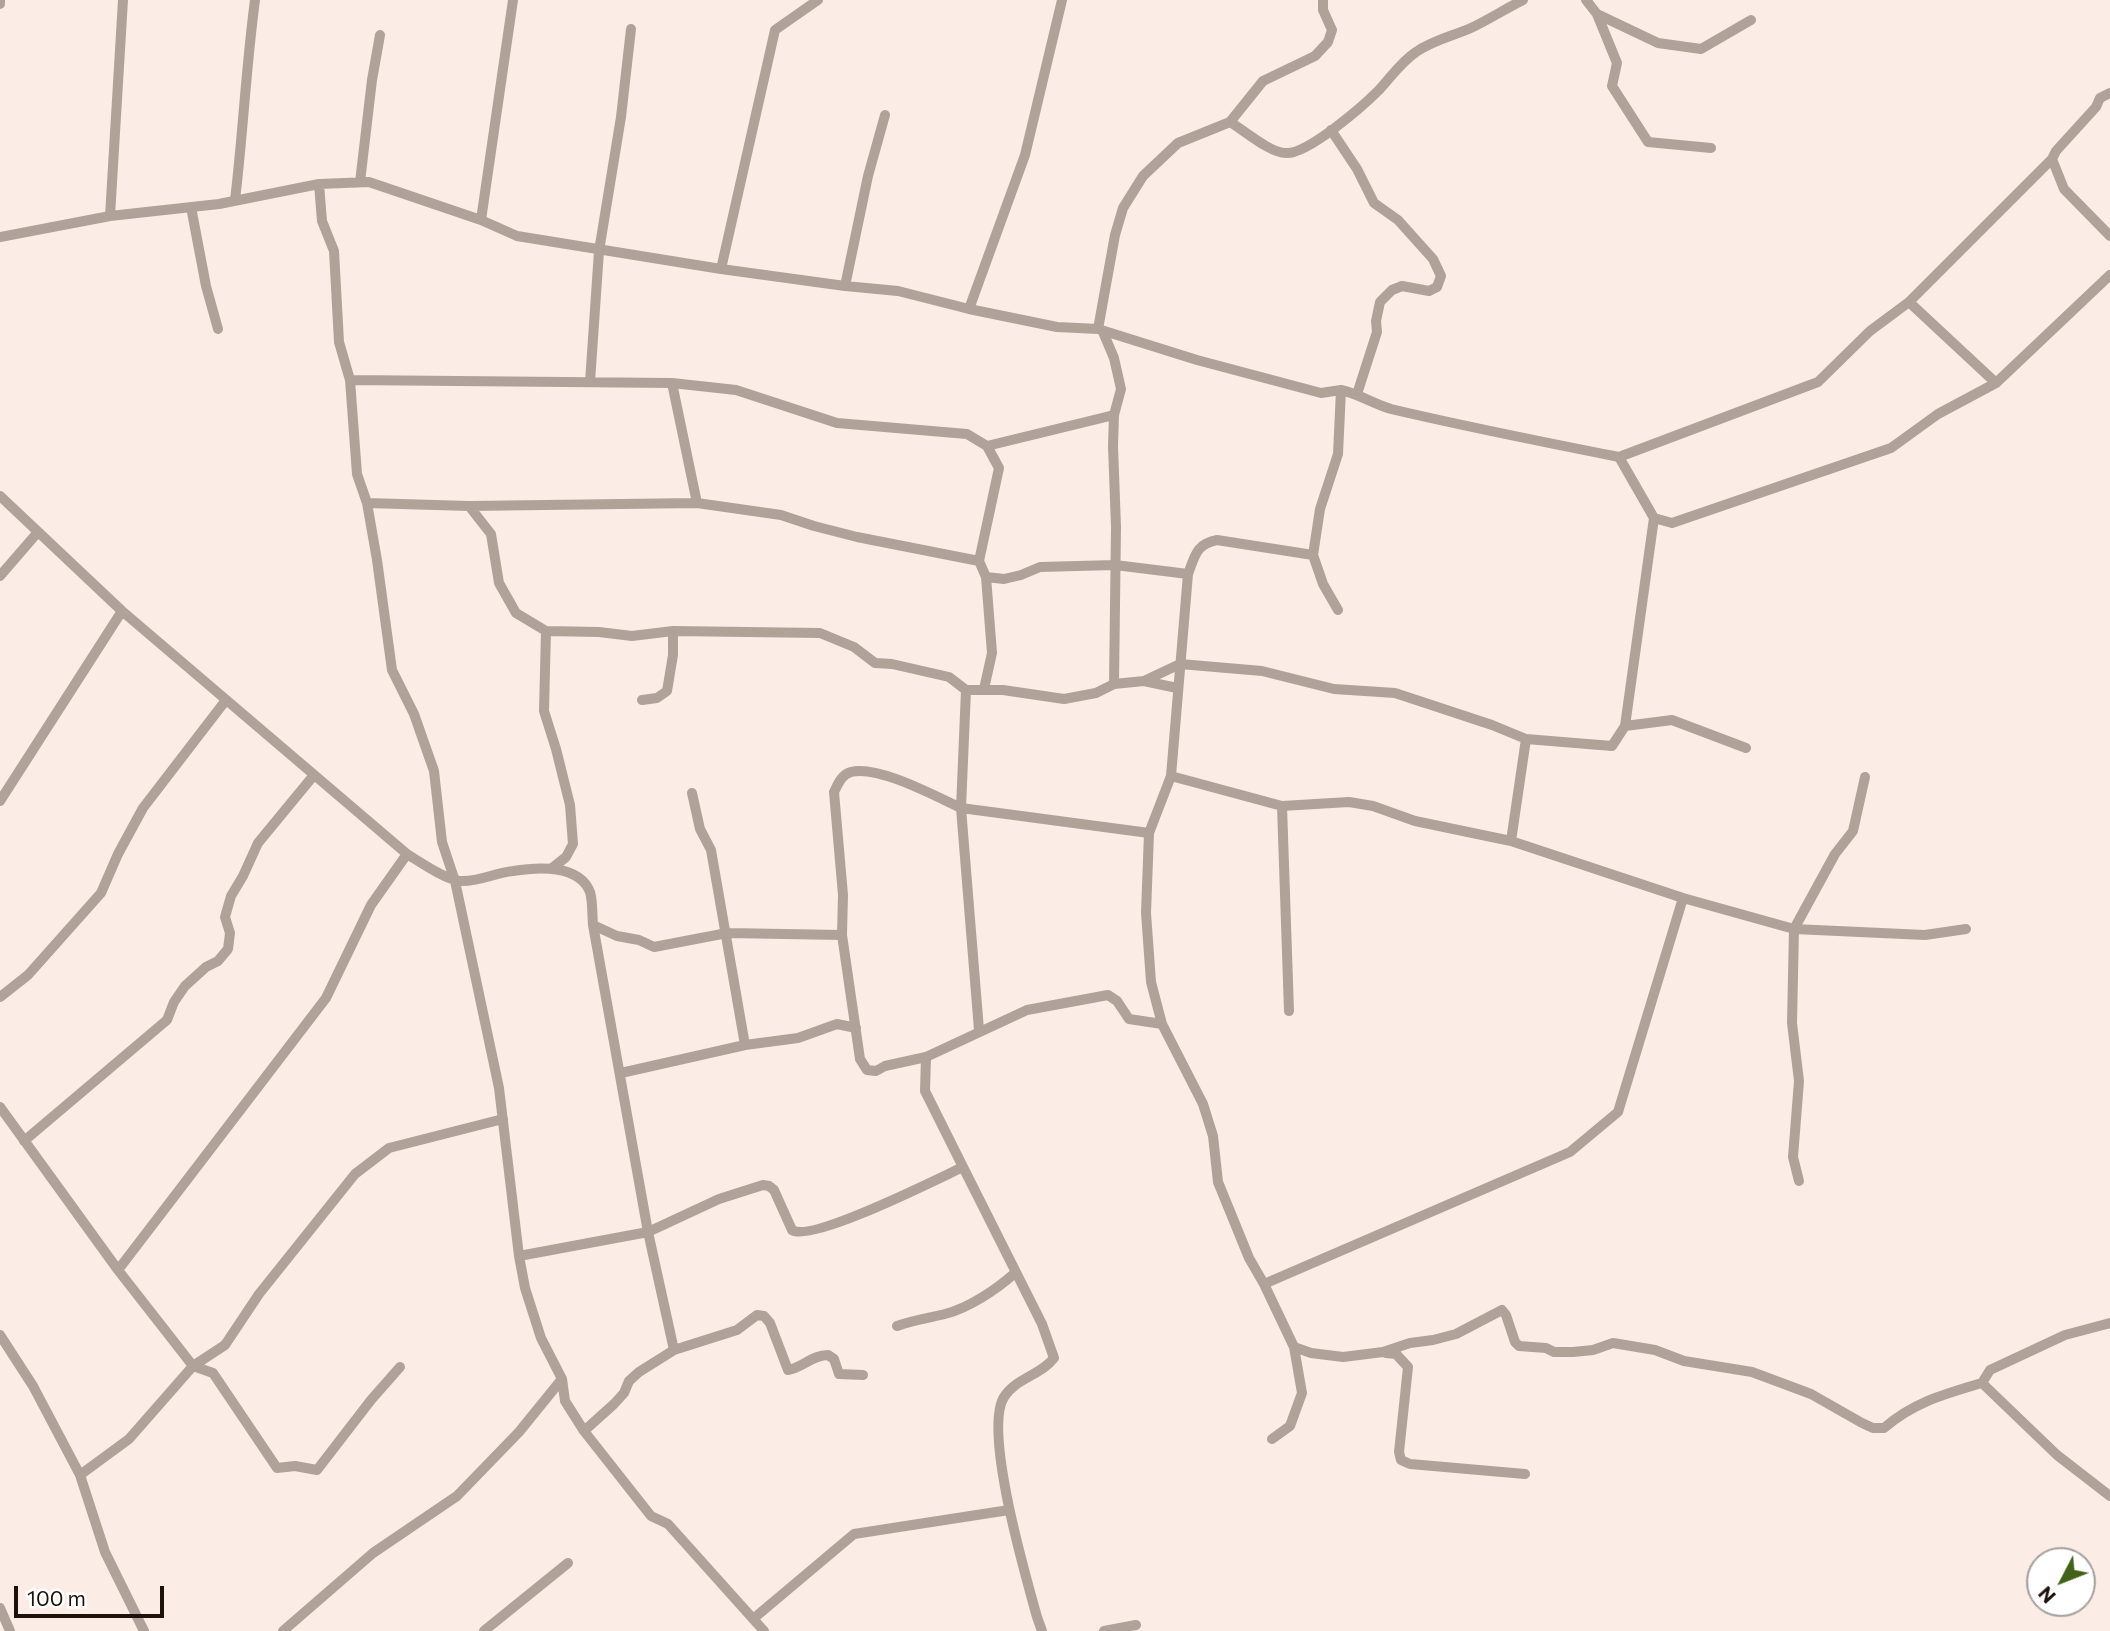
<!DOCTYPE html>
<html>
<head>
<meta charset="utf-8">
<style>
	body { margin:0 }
	#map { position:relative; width:2110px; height:1631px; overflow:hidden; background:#fbede5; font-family:Commissioner,sans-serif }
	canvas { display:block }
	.north { position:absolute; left:2026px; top:1547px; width:70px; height:70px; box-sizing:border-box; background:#fff; border:2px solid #a5a09d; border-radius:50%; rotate:228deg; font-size:19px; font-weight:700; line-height:28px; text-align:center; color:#1d120b }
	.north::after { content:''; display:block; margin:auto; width:24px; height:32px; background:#416217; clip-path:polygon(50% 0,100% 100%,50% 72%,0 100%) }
	.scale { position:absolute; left:14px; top:1586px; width:150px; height:32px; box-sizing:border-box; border:4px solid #1d120b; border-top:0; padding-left:9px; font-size:21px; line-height:24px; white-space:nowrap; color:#1d120b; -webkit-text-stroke:5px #fff; paint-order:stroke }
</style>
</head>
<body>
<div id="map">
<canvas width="2110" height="1631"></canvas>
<div class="north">N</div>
<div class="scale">100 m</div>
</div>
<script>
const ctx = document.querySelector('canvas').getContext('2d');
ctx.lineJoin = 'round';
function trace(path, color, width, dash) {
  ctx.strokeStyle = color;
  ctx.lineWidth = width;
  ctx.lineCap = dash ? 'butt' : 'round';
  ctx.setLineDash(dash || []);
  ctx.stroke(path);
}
const street = new Path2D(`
	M 1586,0 L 1597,14 L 1617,63 L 1612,86 L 1648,142 L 1711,148
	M 0,4 L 0,0
	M 1597,14 L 1658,43 L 1701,49 L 1751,20
	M 1230,122 C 1245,131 1270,153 1286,153 C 1308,154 1363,106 1379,90 C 1391,77 1401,62 1416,52 C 1433,40 1453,36 1471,28 C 1488,20 1505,9 1523,0
	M 1331,130 L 1357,169 L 1374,203 L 1398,220 L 1433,259 L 1441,276 L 1437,287 L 1429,291 L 1402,286 L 1392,290 L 1380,302 L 1376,321 L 1377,332 L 1357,394
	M 2052,159 L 2064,189 L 2110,236
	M 360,182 L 372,80 L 380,35
	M 319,184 L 322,221 L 334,251 L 339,342 L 350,380 L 357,474 L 367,503 L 377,560 L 392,670 L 414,714 L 434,771 L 442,842 L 455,881 L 499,1088 L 519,1256 L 648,1232 L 719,1199 L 763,1185 L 769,1186 L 774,1190 L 792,1230 C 811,1243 937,1179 963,1167 L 925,1091 L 926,1057
	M 235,200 C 243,134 246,67 255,0
	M 191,207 L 206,286 L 218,329
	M 110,216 L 123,0
	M 481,220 L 513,0
	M 0,237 L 110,216 L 219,204 L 319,184 L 369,182 L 481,220 L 517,236 L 721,269 L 845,286 L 898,291 L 969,309 L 1057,327 L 1098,329 L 1197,360 L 1321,393 L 1341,390
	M 721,269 L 775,30 L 818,0
	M 845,286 L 868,176 L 885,115
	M 1909,302 L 2052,159 L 2056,151 L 2096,107 L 2100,98 L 2110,93
	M 969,309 L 1025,155 L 1062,0
	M 1098,329 L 1115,235 L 1123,208 L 1143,176 L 1178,143 L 1230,122 L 1263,81 L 1315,56 L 1328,42 L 1332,30 L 1323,10 L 1323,0
	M 1103,332 L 1114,358 L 1121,389 L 1114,415 L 1113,446 L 1116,527 L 1114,684 L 1144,681 L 1180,664 L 1262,671 L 1334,689 L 1395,693 L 1492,725 L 1526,739 L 1612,746 L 1625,726
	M 350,380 L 672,383 L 736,390 L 837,423 L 967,434 L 987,446 L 999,468 L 979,561
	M 590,382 L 599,251 L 621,117 L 631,29
	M 672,383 L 697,503
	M 987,446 L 1114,415
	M 1619,457 L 1818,382 L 1870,331 L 1909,302 L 1996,383
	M 0,496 L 122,611 L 407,854 C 420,862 446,880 460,881 C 479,882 494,873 513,871 C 537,867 579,864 590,892 C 593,902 592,915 593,925 L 648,1232 L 674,1350 L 639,1372 L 629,1381 L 624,1393 L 614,1404 L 584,1431 L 565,1401 L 562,1379 L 541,1338 L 525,1288 L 519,1256
	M 367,503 L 469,506 L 697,503 L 781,515 L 814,526 L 857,537 L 979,561 L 986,577 L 1004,579 L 1021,575 L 1040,567 L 1115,565 L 1188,574
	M 469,506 L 491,534 L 499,583 L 516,613 L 546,631 L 599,632 L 632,636 L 673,631 L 820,633 L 854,647 L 875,663 L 892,664 L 949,677 L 966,690 L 1003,690 L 1064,699 L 1096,693 L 1114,684
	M 1654,518 L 1625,726 L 1672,720 L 1746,748
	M 0,576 L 38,532
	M 1338,610 L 1323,584 L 1313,555 L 1320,509 L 1338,454 L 1341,390 C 1359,394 1374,404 1391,409 C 1467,427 1543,442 1619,457 L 1654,518 L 1672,523 L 1891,448 L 1938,414 L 1996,383 L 2110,275
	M 546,631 L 544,711 L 556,749 L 570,805 L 573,844 L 566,857 L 551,869
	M 1144,681 L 1177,688
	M 984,689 L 992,653 L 986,577
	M 966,690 L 961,808 L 1149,833
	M 642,700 L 657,698 L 667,691 L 673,655 L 673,631
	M 1171,776 L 1149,833 L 1146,913 L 1151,982 L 1162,1024 L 1203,1104 L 1213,1136 L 1218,1182 L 1249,1258 L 1264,1284 L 1294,1347 L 1311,1353 L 1343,1357 L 1383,1352 L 1410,1343 L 1433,1340 L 1456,1334 L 1502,1310 L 1506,1315 L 1515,1342 L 1519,1346 L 1546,1348 L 1554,1352 L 1573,1352 L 1593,1350 L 1613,1343 L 1655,1350 L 1684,1361 L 1752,1372 L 1811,1394 L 1862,1423 L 1873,1428 L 1884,1428 C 1914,1402 1945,1394 1982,1383 L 2057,1455 L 2110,1496
	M 1865,777 L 1853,831 L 1835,854 L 1794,929 L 1925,935 L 1966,929
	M 692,793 L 700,829 L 711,850 L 745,1045 L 798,1038 L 837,1024 L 856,1028
	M 0,801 L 122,611
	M 1282,806 L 1171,776 L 1188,574 C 1195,556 1196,544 1217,540 L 1313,555
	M 1511,841 L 1526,739
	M 593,925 L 617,936 L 639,940 L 654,947 L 727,933 L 842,935 L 843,895 L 834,792 C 838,784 842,774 851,772 C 878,765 935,796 961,808 L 979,1030
	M 842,935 L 860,1059 L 867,1070 L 876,1071 L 885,1066 L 926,1057 L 1027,1010 L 1108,995 L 1117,1001 L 1129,1019 L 1162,1024
	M 0,997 L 28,975 L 101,893 L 118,854 L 143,808 L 226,700
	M 1289,1011 L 1282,806 L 1349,802 L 1373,806 L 1415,821 L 1511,841 L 1683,898 L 1794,929 L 1792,1023 L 1799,1081 L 1793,1157 L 1799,1181
	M 621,1073 L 745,1045
	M 0,1107 L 118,1270 L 193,1366 L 213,1373 L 277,1468 L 295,1466 L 317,1470 L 371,1400 L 400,1367
	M 24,1141 L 167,1020 L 174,1002 L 185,986 L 206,967 L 218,961 L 228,949 L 230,933 L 225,917 L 231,896 L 243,876 L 258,843 L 314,775
	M 963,1167 L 1042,1324 L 1054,1358 C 1041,1375 1016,1378 1004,1397 C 983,1431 1026,1577 1037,1617 L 1042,1631
	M 118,1270 L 326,998 L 371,905 L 407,854
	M 1264,1284 L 1570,1152 L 1618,1112 L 1683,898
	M 897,1326 C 913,1320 929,1318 945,1314 C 969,1308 997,1289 1015,1273
	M 0,1335 L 33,1386 L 80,1475 L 105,1552 L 144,1631
	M 674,1350 L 737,1330 L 757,1315 L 764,1316 L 770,1323 L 788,1370 C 802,1368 812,1355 828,1355 L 834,1359 L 839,1374 L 863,1375
	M 1386,1353 L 1396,1354 L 1408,1367 L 1399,1452 L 1401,1460 L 1410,1464 L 1525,1474
	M 1982,1383 L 1990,1370 L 2065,1335 L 2110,1323
	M 584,1431 L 651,1516 L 668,1524 L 764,1631
	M 1272,1439 L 1290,1426 L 1302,1393 L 1294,1347
	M 80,1475 L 129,1439 L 193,1366 L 225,1345 L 259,1294 L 355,1174 L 389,1148 L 503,1119
	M 0,1608 L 10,1631
	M 753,1619 L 854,1534 L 1009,1510
	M 283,1631 L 373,1553 L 457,1496 L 519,1432 L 562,1379
	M 484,1631 L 568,1563
	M 1104,1631 L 1136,1625`);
trace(street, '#b0a299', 10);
</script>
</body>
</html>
